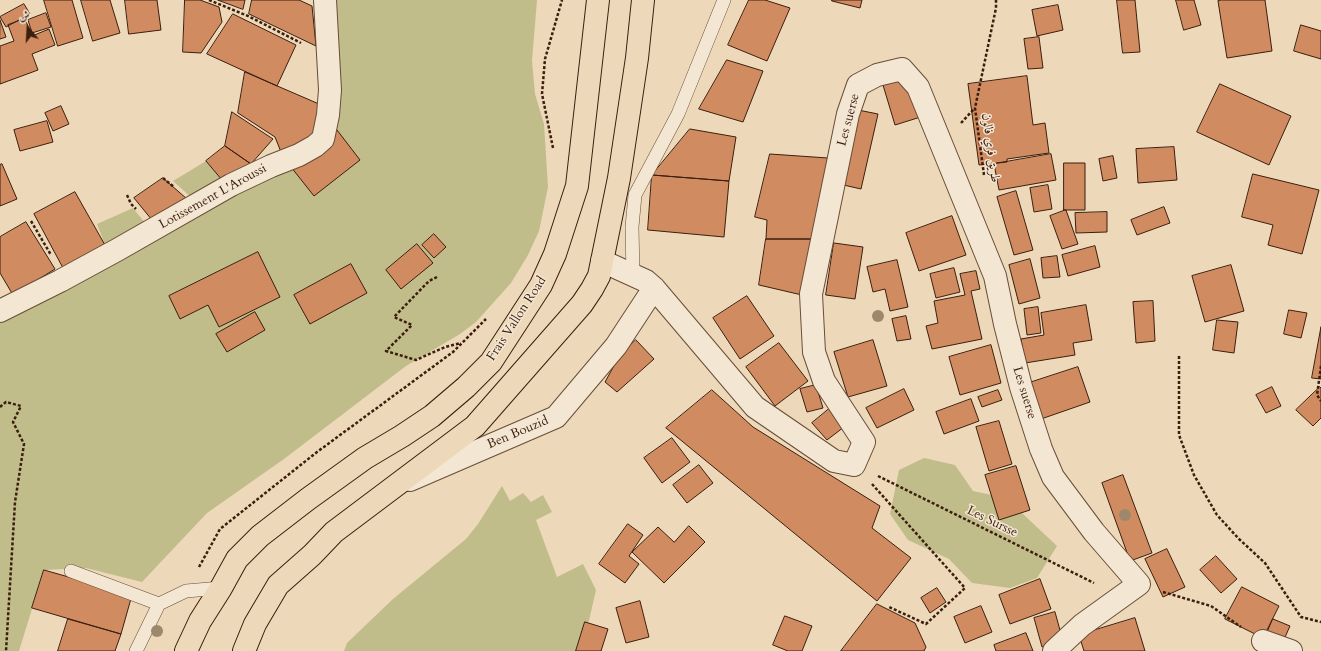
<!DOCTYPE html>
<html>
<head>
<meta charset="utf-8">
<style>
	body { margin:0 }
	#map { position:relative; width:1321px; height:651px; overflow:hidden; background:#edd9b9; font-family:Cardo,Amiri,serif }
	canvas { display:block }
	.north { position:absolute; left:8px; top:8px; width:40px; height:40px; -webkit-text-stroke:3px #f3e6d2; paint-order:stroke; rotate:342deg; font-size:11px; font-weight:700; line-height:16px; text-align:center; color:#3b1e0e }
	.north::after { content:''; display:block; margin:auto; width:14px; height:18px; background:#3b1e0e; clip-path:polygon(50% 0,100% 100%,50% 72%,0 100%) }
</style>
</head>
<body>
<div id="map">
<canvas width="1321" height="651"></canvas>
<div class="north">ش</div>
</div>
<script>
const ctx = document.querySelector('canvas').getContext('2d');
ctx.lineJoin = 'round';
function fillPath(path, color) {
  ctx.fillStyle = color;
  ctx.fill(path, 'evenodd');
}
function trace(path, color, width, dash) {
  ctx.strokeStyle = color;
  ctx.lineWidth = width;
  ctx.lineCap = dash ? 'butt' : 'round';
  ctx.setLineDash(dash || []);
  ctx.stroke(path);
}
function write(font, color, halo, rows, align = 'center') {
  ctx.font = font + ' Cardo,Amiri,serif';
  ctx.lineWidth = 3;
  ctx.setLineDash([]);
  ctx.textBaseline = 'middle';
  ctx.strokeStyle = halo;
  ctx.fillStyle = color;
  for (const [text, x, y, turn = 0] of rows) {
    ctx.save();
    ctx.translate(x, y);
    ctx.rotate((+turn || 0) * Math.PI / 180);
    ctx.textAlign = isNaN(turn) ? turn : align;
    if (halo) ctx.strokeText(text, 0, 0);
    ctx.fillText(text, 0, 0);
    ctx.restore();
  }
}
const green = new Path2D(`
	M 325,0 L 537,0 L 532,61 L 535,94 L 544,124 L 548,187 L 539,231 L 528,255 L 511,283 L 476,322 L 460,334 L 406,366 L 284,459 L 207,513 L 142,582 L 86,568 L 44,570 L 19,651 L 0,651 L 0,311 L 315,146 Z
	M 206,161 L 222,180 L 192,198 L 173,181 Z
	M 133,208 L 145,223 L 105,245 L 97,224 Z
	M 924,458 L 955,465 L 973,491 L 1006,498 L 1057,546 L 1037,578 L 1010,588 L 972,583 L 949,559 L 908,540 L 890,514 L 899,470 Z
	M 502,486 L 510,501 L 523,493 L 531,502 L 543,495 L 552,512 L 536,520 L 557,577 L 583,564 L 596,590 L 582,651 L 344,651 L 347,643 L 393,599 L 466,539 L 478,524 Z`);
const building = new Path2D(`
	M 44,0 L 72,0 L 83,38 L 58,46 Z
	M 81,0 L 110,0 L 120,33 L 93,41 Z
	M 125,0 L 157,0 L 161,30 L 129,34 Z
	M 185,0 L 200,0 L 219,7 L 222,22 L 201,53 L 183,52 Z
	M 218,0 L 245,0 L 243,9 Z
	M 252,0 L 299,0 L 312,6 L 316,46 L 249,14 Z
	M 749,0 L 765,0 L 790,8 L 767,61 L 728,45 Z
	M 832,0 L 862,0 L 860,8 L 832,1 Z
	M 1117,0 L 1135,0 L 1140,52 L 1123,53 Z
	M 1176,0 L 1194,0 L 1201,25 L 1184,30 Z
	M 1222,0 L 1265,0 L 1272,51 L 1227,58 L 1218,1 Z
	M 24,4 L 30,14 L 6,27 L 0,17 Z
	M 1058,5 L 1063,30 L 1037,36 L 1032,10 Z
	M 46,13 L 51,27 L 32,33 L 28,20 Z
	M 233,14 L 296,45 L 277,86 L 207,54 Z
	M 25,19 L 32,36 L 49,29 L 55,45 L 32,54 L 38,70 L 0,84 L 0,46 L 14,41 L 8,25 Z
	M 0,20 L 6,37 L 0,39 Z
	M 1301,25 L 1321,31 L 1321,59 L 1294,51 Z
	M 1039,37 L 1043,68 L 1028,69 L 1024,39 Z
	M 727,60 L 763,71 L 743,122 L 699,109 Z
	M 245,72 L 319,104 L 315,135 L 281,152 L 275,137 L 238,113 Z
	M 916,76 L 927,115 L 895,125 L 883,85 Z
	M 1027,76 L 1033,125 L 1045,123 L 1049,153 L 1007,159 L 1007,162 L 979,165 L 968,84 Z
	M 1220,84 L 1291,116 L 1269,165 L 1197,132 Z
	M 61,106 L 69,124 L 53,131 L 45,113 Z
	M 843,107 L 878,114 L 861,189 L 826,181 Z
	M 232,112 L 273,139 L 251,164 L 225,146 Z
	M 47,121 L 53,142 L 20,151 L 14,130 Z
	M 690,129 L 736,137 L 729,181 L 652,175 Z
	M 337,130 L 360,160 L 314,196 L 291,167 Z
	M 225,146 L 251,164 L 222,180 L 206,161 Z
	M 1174,147 L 1177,180 L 1138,183 L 1136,149 Z
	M 770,154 L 828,158 L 812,239 L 766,239 L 767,220 L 755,217 Z
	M 1051,154 L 1056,180 L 999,190 L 994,164 Z
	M 1113,156 L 1117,178 L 1103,181 L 1099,159 Z
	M 1064,163 L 1085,163 L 1085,210 L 1064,210 Z
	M 2,164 L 17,199 L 0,206 L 0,165 Z
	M 1253,174 L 1319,190 L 1302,254 L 1268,245 L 1273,225 L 1242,217 Z
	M 652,175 L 729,181 L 724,237 L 648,230 Z
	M 163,178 L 187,199 L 152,220 L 134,198 Z
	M 1048,185 L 1052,209 L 1034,212 L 1030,188 Z
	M 1016,191 L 1033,250 L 1014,255 L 997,197 Z
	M 75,192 L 105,245 L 63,268 L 34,214 Z
	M 1164,207 L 1170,223 L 1137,235 L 1131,220 Z
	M 1066,210 L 1078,244 L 1062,249 L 1050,216 Z
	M 1107,212 L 1107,232 L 1076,233 L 1075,213 Z
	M 952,216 L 966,255 L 919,271 L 906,233 Z
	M 26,222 L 55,269 L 13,295 L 0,273 L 0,237 Z
	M 434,234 L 446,247 L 434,258 L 422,245 Z
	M 766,239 L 812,239 L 802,295 L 759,285 Z
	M 834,243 L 863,247 L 855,299 L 826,295 Z
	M 417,244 L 433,263 L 401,289 L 386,270 Z
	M 1095,246 L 1100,267 L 1068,276 L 1062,255 Z
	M 258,252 L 280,297 L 219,327 L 208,305 L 180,319 L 169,296 Z
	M 1057,256 L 1060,277 L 1043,278 L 1041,258 Z
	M 1030,259 L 1040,298 L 1019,304 L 1009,265 Z
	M 897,260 L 908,307 L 890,311 L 885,289 L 873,292 L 867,267 Z
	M 351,264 L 367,293 L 310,324 L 294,295 Z
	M 1231,265 L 1244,311 L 1205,322 L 1192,276 Z
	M 954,268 L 960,292 L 936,298 L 930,274 Z
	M 976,271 L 980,289 L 971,291 L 982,339 L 932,349 L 926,326 L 938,323 L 934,301 L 965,295 L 960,274 Z
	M 747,296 L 774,336 L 740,359 L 713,318 Z
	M 1153,301 L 1155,341 L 1136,343 L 1133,302 Z
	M 1086,305 L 1092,340 L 1073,343 L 1075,355 L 1025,363 L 1021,339 L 1044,335 L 1041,313 Z
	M 1038,307 L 1041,333 L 1027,335 L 1024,309 Z
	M 1289,310 L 1307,313 L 1301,338 L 1284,334 Z
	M 255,312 L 265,330 L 227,352 L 216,334 Z
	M 906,316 L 911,339 L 897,341 L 892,319 Z
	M 1217,320 L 1238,322 L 1234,353 L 1213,350 Z
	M 1321,327 L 1321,379 L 1312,378 Z
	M 636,340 L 654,359 L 617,392 L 605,382 L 620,355 Z
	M 873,340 L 887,386 L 848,397 L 834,352 Z
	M 779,343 L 808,381 L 775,406 L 746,367 Z
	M 991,345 L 1001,383 L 960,395 L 949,357 Z
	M 1078,367 L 1090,402 L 1041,419 L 1029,383 Z
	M 816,385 L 823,408 L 807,412 L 800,389 Z
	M 1272,387 L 1281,406 L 1266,413 L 1256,395 Z
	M 1320,387 L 1321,388 L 1321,418 L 1313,426 L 1296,410 Z
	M 904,389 L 914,410 L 877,428 L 866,408 Z
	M 712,390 L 753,427 L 880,506 L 872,528 L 911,558 L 877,601 L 666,428 Z
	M 998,390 L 1002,400 L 982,407 L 978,397 Z
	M 971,399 L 979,421 L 944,434 L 936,412 Z
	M 829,409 L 844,427 L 827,440 L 812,423 Z
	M 999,421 L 1012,464 L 989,471 L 976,427 Z
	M 672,438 L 690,462 L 662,483 L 644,458 Z
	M 699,465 L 713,483 L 687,503 L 673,485 Z
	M 1016,466 L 1030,510 L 999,520 L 985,475 Z
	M 1123,475 L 1152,553 L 1130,561 L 1102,483 Z
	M 628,524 L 643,535 L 629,556 L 639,564 L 625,583 L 599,564 Z
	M 689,526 L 705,542 L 664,583 L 632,552 L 658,527 L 674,542 Z
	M 1167,549 L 1185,587 L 1163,597 L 1145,559 Z
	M 1216,556 L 1237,579 L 1221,593 L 1200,570 Z
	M 44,570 L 132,595 L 121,634 L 32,608 Z
	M 1040,579 L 1051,609 L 1010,624 L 999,595 Z
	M 1242,587 L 1279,606 L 1263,638 L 1225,619 Z
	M 937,588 L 946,602 L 930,613 L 921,598 Z
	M 640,601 L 649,637 L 626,643 L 616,608 Z
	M 877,604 L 915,623 L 926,647 L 924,651 L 841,651 Z
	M 981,606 L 992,632 L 965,643 L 954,617 Z
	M 1055,612 L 1063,641 L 1042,647 L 1034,618 Z
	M 785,616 L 812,626 L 802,651 L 788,651 L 773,645 Z
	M 1135,618 L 1145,651 L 1084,651 L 1079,635 Z
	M 68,619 L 121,634 L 115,651 L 58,651 Z
	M 1273,619 L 1290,626 L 1282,644 L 1265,638 Z
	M 585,622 L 608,629 L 601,651 L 576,651 Z
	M 1026,633 L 1033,651 L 996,651 L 994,645 Z`);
const path = new Path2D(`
	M 209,0 L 248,16 L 301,43
	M 961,123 L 974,109
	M 553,148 L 542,94 L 545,59 L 562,0
	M 984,175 L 975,108 L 996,8 L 996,0
	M 163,178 L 174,187
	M 127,195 L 131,204 L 136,209
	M 31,221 L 51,255
	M 437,277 L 429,281 L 394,317 L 412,325 L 386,351 L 416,360 L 445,347 L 461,343
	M 1179,356 L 1179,435 L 1194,475 L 1217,515 L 1239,539 L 1265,563 L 1301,617 L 1321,622
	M 1321,366 L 1317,395 L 1321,401
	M 0,407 L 6,402 L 21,406 L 13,422 L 24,444 L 15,502 L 6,651
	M 878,476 L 1094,583
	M 872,484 L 965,588 L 926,624 L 889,607
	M 199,567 L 220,529 L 317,452 L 453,352 L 486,319
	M 1163,592 L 1211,606 L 1241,627`);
const service = new Path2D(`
	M 633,276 L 632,227 L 635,195 L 678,114 L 724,0
	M 71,571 L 159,604
	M 136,651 L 159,604 L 186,591 L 221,588`);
const minor = new Path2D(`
	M 602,261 L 646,281 L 654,288 L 755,407 L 834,461 L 854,465 L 864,442 L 824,381 L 814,352 L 811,294 L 848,114 L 858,85 L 877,75 L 902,69 L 918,87 L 995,276 L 1005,324 L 1021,387 L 1041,449 L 1053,477 L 1094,532 L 1139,584 L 1082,625 L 1054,651
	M 0,311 L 60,281 L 117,250 L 231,185 L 271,166 L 299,155 L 315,146 L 323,139 L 328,115 L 330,90 L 325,0
	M 410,480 L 556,417 L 616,346 L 654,288
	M 1263,641 L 1291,651`);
const trunk = new Path2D(`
	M 186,651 L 200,621 L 221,588 L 237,559 L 260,536 L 308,499 L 365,458 L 402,436 L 432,416 L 466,387 L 491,362 L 541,285 L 555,254 L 577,186 L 598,0
	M 244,651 L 255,624 L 278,585 L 312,555 L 334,532 L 475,426 L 582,304 L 592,289 L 599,276 L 619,178 L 637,58 L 643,0`);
const trees = [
	[878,316],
	[1125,515],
	[157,631]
];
const streetNames = [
	["Les suerse",849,120,-75],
	["طريق فري فالون",990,148,82],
	["Lotissement L'Aroussi",213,197,-29],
	["Frais Vallon Road",517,319,-57],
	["Les suerse",1024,393,73],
	["Ben Bouzid",518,433,-23],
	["Les Sursse",992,522,26]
];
fillPath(green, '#c0bd8a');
fillPath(building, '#d18b60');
trace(building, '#3b1e0e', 1);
trace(service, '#684d39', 14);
trace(minor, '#684d39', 24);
trace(trunk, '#3b1e0e', 24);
trace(path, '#3b1e0e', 2.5, [3, 2]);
trace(service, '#f3e6d2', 13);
trace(minor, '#f3e6d2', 22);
trace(trunk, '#edd9b9', 22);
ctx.fillStyle = '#9d886c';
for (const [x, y] of trees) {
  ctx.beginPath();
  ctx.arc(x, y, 6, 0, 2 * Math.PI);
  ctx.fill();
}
write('13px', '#3b1e0e', '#f3e6d2', streetNames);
</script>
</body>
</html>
